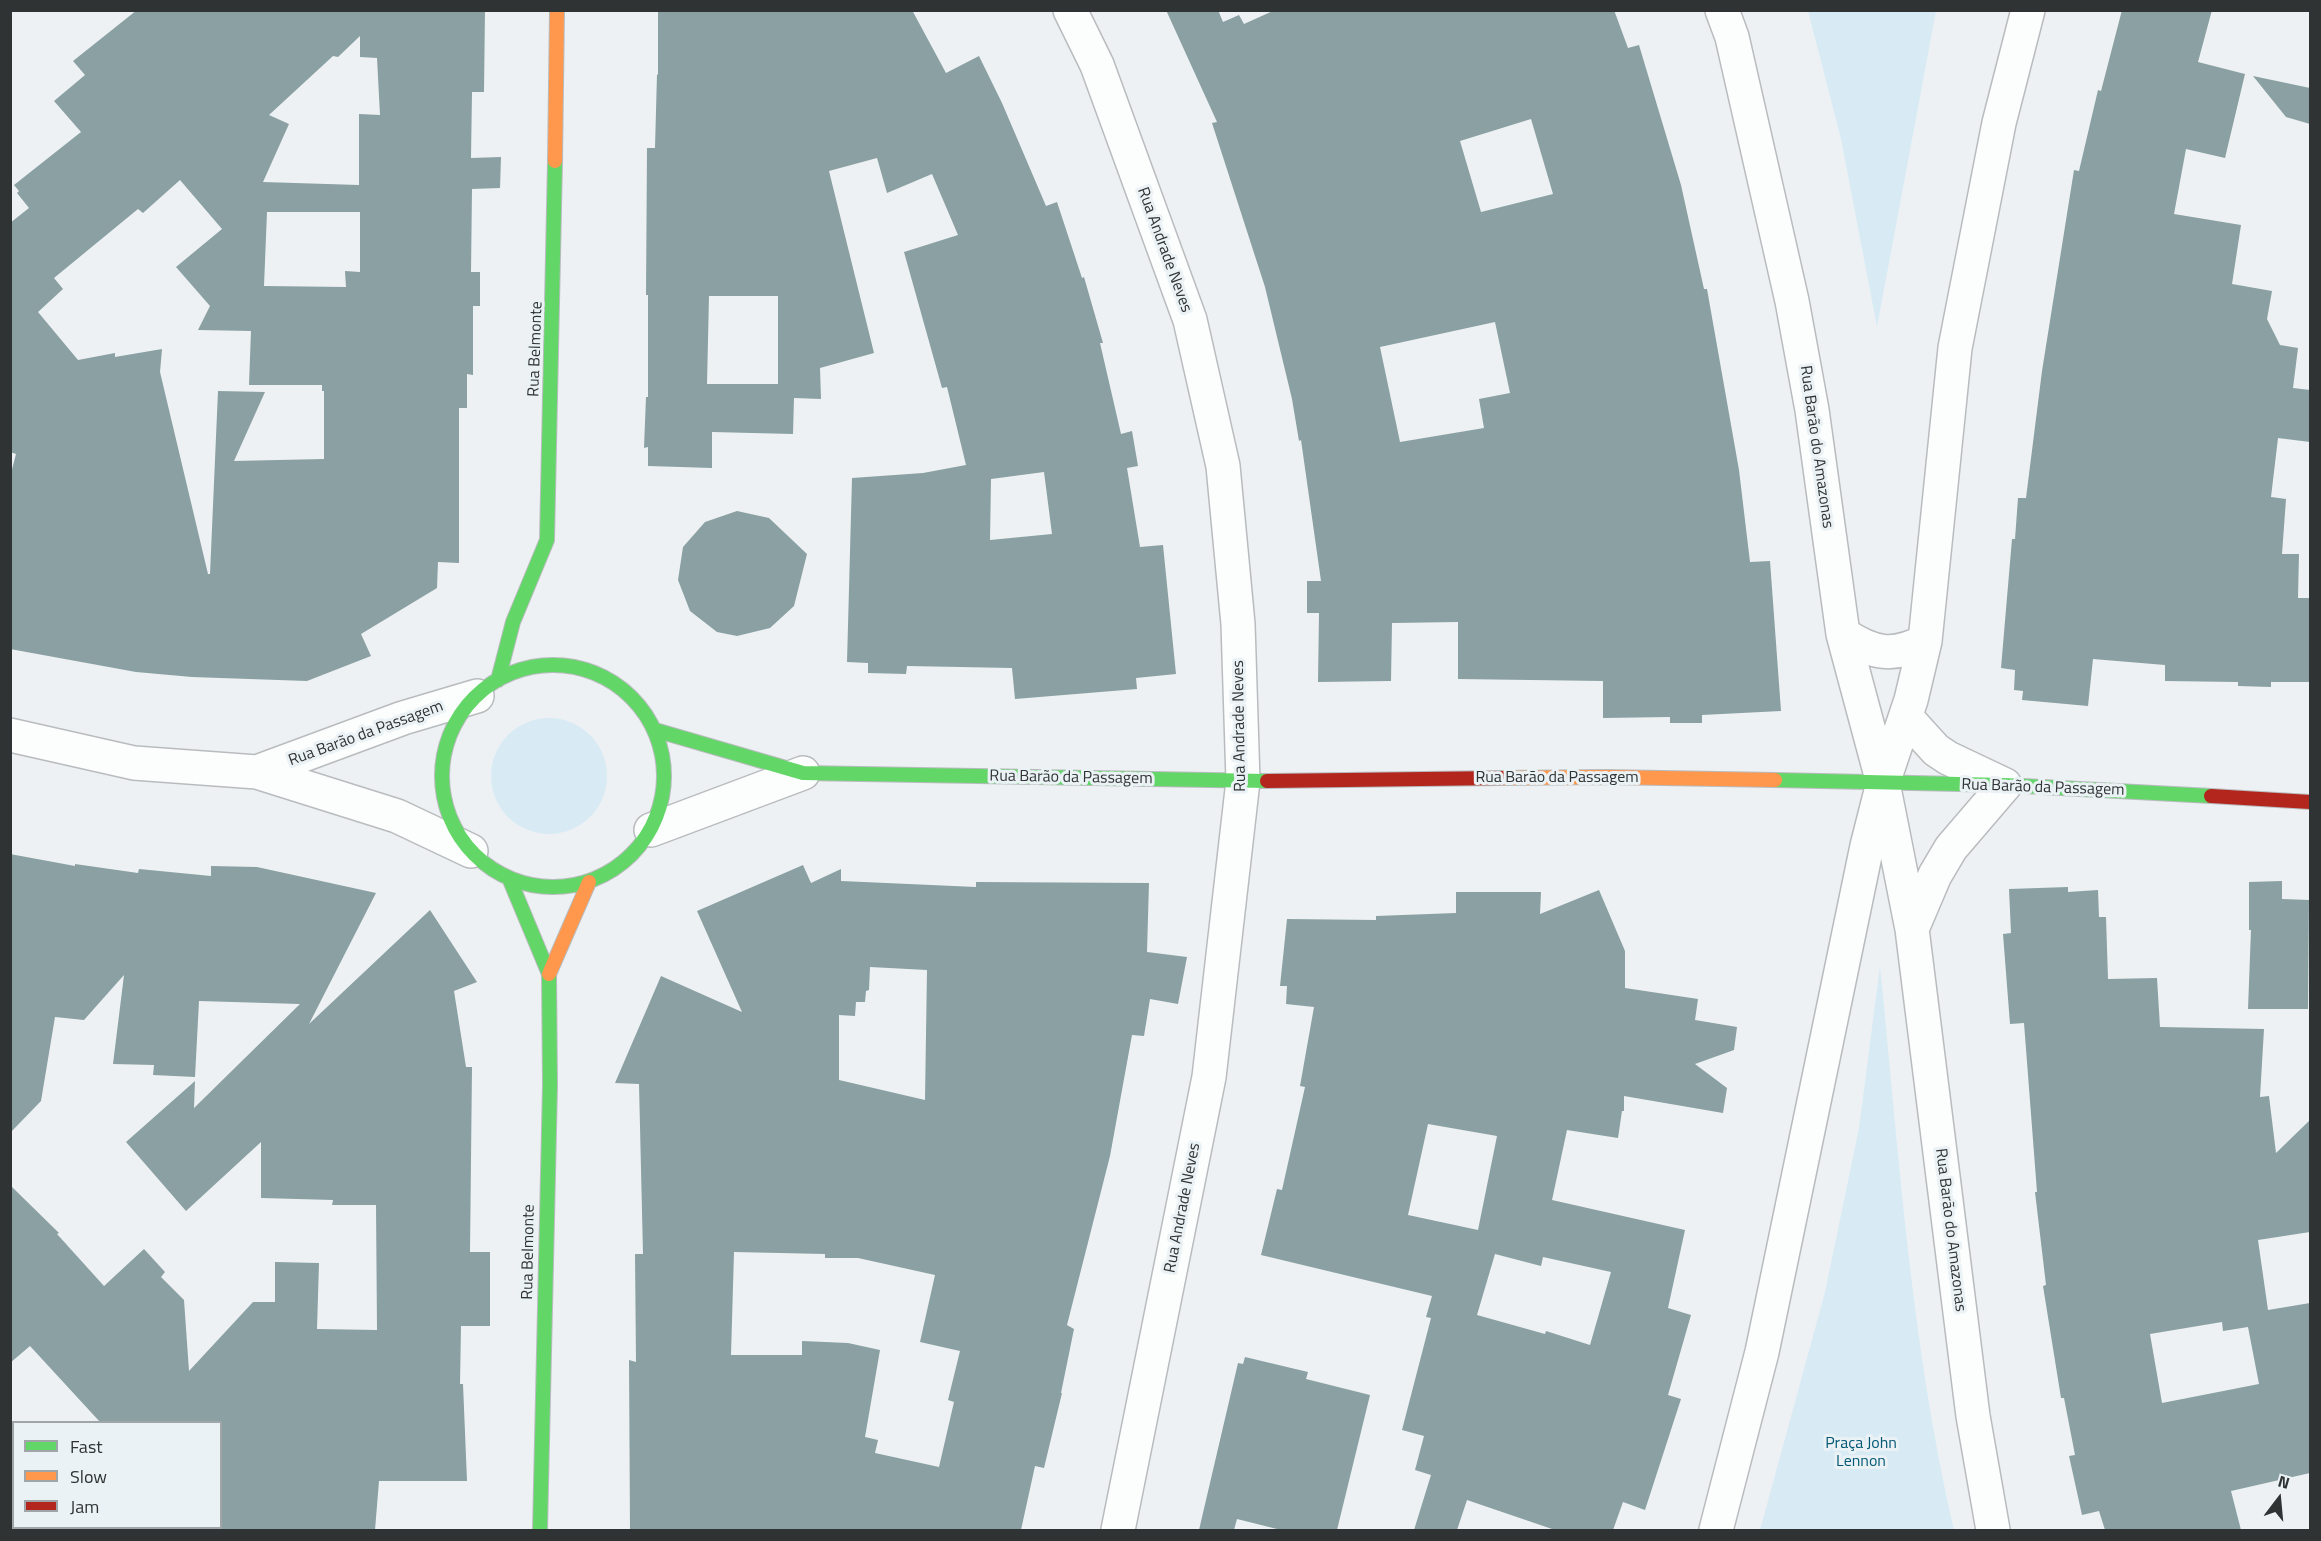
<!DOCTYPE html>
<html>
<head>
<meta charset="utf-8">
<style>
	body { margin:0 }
	#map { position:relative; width:2321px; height:1541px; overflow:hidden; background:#edf1f3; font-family:"Titillium Web",sans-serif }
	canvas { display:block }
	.frame { position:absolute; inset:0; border:12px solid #303334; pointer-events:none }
	.legend { position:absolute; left:12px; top:1421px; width:210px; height:108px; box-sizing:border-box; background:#ebf2f5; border:2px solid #a0a6a8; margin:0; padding:8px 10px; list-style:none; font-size:18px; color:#303334 }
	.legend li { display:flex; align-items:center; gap:12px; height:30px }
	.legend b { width:30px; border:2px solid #a0a6a8 }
	.north { position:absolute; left:2249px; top:1469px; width:60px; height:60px; -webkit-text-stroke:4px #ebf2f5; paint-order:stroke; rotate:16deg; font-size:16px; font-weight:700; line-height:24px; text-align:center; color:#303334 }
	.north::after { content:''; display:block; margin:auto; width:21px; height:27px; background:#303334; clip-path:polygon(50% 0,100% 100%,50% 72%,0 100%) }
</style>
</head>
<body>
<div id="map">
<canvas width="2321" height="1541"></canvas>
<div class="frame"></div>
<ul class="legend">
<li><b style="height:8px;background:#63d668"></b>Fast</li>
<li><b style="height:8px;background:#ff974d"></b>Slow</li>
<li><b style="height:8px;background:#b3261e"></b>Jam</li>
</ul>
<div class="north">N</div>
</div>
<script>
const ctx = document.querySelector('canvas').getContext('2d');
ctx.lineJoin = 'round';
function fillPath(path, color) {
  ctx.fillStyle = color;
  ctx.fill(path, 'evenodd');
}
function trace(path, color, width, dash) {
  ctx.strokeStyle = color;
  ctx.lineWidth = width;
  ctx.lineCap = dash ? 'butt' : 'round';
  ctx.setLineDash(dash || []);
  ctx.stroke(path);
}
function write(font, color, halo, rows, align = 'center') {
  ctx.font = font + ' "Titillium Web",sans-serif';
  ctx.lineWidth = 6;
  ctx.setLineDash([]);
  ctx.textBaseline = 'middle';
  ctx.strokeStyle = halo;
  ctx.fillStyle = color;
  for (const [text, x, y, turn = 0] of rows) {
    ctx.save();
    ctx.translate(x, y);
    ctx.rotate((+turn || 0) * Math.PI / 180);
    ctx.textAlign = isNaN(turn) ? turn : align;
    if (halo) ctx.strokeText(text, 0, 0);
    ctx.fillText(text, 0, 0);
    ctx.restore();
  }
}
const green = new Path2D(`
	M 1808,11 L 1936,11 L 1877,327 L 1841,139 Z
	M491 776a58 58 0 1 1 116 0a58 58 0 1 1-116 0Z
	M 1880,966 C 1899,1155 1911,1345 1954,1530 L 1760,1530 L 1825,1292 L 1859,1128 Z`);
const building = new Path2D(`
	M 137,10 L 485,10 L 484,92 L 472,92 L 471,158 L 501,157 L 500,188 L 472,189 L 471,272 L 480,272 L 480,306 L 473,306 L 473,375 L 467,374 L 467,408 L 459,408 L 459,563 L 438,562 L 437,588 L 361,634 L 371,656 L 307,681 L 192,677 L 136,672 L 10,649 L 10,477 L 16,454 L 10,452 L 10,223 L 29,208 L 17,193 L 19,191 L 14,185 L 81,132 L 54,101 L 85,75 L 73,61 ZM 360,36 L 360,57 L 377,58 L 380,115 L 359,114 L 359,185 L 263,182 L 289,124 L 269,115 L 333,56 L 338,57 ZM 180,180 L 222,229 L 176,267 L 210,306 L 198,330 L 251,331 L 249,385 L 322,385 L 322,391 L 324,391 L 324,459 L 234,461 L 265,392 L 218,391 L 210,574 L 208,574 L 160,372 L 162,349 L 115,357 L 115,353 L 78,360 L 38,312 L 63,289 L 54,278 L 138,209 L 143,213 ZM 267,212 L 360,212 L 360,272 L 345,271 L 346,287 L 264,286 Z
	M 658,10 L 912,10 L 946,73 L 979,56 L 1002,103 L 1046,206 L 1057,202 L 1082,278 L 1084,277 L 1103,343 L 1100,343 L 1121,434 L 1132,431 L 1138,466 L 1127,468 L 1140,547 L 1163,545 L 1176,674 L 1136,678 L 1137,689 L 1015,699 L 1012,668 L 907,666 L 906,674 L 868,673 L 868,663 L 847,662 L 852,478 L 923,473 L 966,465 L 947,387 L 942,388 L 904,252 L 958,235 L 932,174 L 887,193 L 877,158 L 829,171 L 874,353 L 820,368 L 821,399 L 794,398 L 793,434 L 712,432 L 712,468 L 648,466 L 648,447 L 644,448 L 646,397 L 648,397 L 648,295 L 646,295 L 647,148 L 655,148 L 657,74 L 658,75 ZM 709,296 L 778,296 L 778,384 L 707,384 ZM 1044,472 L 1052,534 L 990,540 L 991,479 Z
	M 1166,10 L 1218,10 L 1223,22 L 1239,15 L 1244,24 L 1275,10 L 1614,10 L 1628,48 L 1639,45 L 1681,185 L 1704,289 L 1707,289 L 1739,470 L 1750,562 L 1770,561 L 1781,711 L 1702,715 L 1702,723 L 1670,723 L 1670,717 L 1603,718 L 1603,681 L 1458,679 L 1458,622 L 1392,623 L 1391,681 L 1318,682 L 1319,613 L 1307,613 L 1307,581 L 1321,581 L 1301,440 L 1299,441 L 1292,399 L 1265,287 L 1212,123 L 1217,122 ZM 1531,119 L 1553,194 L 1481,212 L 1460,141 ZM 1495,322 L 1510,393 L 1479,399 L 1484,428 L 1400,442 L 1380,347 Z
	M 2122,10 L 2212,10 L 2198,62 L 2245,74 L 2225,158 L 2186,149 L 2174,214 L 2241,225 L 2232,284 L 2272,291 L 2267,319 L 2280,345 L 2298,348 L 2293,388 L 2310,390 L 2310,442 L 2278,438 L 2271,497 L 2286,499 L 2282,554 L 2299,554 L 2298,598 L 2310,598 L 2310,682 L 2271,682 L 2271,687 L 2238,686 L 2238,682 L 2165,681 L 2165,665 L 2093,659 L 2088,706 L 2022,700 L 2023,691 L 2014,690 L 2015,670 L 2001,668 L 2012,539 L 2015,539 L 2018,498 L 2026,498 L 2042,371 L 2074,170 L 2079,171 L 2098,90 L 2101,91 Z
	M 2253,76 L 2310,88 L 2310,124 L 2286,117 Z
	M 737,511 L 769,518 L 807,554 L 794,606 L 770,628 L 737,636 L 717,632 L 690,611 L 678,580 L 683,547 L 705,522 Z
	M 10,854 L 75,866 L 75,864 L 138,873 L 139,869 L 211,876 L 211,866 L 257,867 L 376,893 L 309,1024 L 430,910 L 477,982 L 454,991 L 466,1067 L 472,1067 L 470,1252 L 490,1252 L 490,1326 L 461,1326 L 460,1384 L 463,1384 L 467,1481 L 379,1481 L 375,1530 L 220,1530 L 220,1422 L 100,1422 L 30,1346 L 10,1363 L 10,1185 L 59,1233 L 57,1234 L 104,1286 L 144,1249 L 165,1272 L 161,1277 L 184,1300 L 189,1371 L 253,1302 L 275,1302 L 275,1262 L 319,1263 L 317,1329 L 377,1330 L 376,1205 L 332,1205 L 333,1200 L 261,1198 L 261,1142 L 186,1211 L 126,1142 L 195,1081 L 194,1108 L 300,1004 L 199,1001 L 195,1077 L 153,1075 L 154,1065 L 113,1064 L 124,975 L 84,1020 L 55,1017 L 41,1101 L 10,1133 Z
	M 803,865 L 811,883 L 841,869 L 841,881 L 976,887 L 976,882 L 1149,883 L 1147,952 L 1187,957 L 1178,1004 L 1150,999 L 1144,1036 L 1132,1035 L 1110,1156 L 1067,1325 L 1074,1329 L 1061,1393 L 1062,1393 L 1044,1468 L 1035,1466 L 1021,1530 L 630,1530 L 629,1360 L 636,1362 L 635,1254 L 643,1254 L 639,1084 L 615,1083 L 661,976 L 742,1012 L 697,911 ZM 870,967 L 927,970 L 925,1100 L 839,1080 L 839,1015 L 855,1016 L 856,1002 L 865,1002 L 866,991 L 869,990 ZM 734,1252 L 825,1254 L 825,1258 L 858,1258 L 935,1275 L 920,1342 L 960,1351 L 948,1400 L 954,1402 L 939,1467 L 875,1453 L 878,1440 L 865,1437 L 880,1350 L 848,1343 L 802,1341 L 802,1355 L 731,1355 Z
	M 2282,881 L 2282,899 L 2309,900 L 2308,1009 L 2248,1009 L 2251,930 L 2249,930 L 2249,882 Z
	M 2068,887 L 2068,892 L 2098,890 L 2099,917 L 2106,917 L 2108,979 L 2157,978 L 2160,1027 L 2264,1029 L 2260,1097 L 2269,1096 L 2276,1153 L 2310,1120 L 2310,1232 L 2258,1240 L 2268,1310 L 2310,1303 L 2310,1473 L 2231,1491 L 2241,1530 L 2105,1530 L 2099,1511 L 2082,1515 L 2069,1456 L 2075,1455 L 2064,1398 L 2061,1398 L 2043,1286 L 2046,1285 L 2035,1192 L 2037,1192 L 2024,1023 L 2010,1024 L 2003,934 L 2011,933 L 2009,889 ZM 2222,1322 L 2223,1331 L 2248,1327 L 2259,1384 L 2162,1403 L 2150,1334 Z
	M 1599,890 L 1625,951 L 1625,988 L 1698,999 L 1695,1020 L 1737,1027 L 1734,1050 L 1695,1064 L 1727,1088 L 1723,1113 L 1624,1096 L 1624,1111 L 1622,1111 L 1618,1138 L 1567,1130 L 1552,1200 L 1685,1230 L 1668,1308 L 1691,1315 L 1668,1395 L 1681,1399 L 1645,1510 L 1623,1502 L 1613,1530 L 1555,1530 L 1467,1500 L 1457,1530 L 1414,1530 L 1431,1475 L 1415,1470 L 1424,1436 L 1402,1430 L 1431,1318 L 1426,1317 L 1432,1296 L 1261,1255 L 1277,1189 L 1282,1190 L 1305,1087 L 1300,1086 L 1314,1007 L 1286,1004 L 1287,986 L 1280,986 L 1287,919 L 1376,920 L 1376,916 L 1456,913 L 1456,892 L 1541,892 L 1540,914 ZM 1428,1124 L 1497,1136 L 1478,1230 L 1408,1215 ZM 1495,1254 L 1541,1266 L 1543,1257 L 1611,1272 L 1590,1345 L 1546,1331 L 1545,1334 L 1477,1315 Z
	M 1245,1357 L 1308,1372 L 1306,1379 L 1370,1395 L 1337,1530 L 1281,1530 L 1237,1519 L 1234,1530 L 1199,1530 L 1238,1363 L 1243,1364 Z`);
const street = new Path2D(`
	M 1070,10 L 1097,65 L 1190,320 L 1223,466 L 1238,624 L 1243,781 L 1209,1077 L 1118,1530
	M 1722,10 L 1732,37 L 1792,301 L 1812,410 L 1843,634 L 1883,783 L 1912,929 L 1973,1416 L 1993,1530
	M 1843,634 C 1873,654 1893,658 1925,641
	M 1906,717 L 1936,750 L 1948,758 L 2005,785 L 1951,848 L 1935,875 L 1912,929
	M 10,735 L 134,763 L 257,772 L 397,816 L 471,851
	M 257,772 L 403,718 L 477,696
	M 651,830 L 803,773
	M 10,1459 L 14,1462
	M 78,1528 L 82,1530
	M 1716,1530 L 1762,1352 L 1867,846 L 1883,783 L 1911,700 L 1925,641 L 1955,348 L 1999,123 L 2028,10`);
const fast = new Path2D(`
	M442 776a111 111 0 1 1 222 0a111 111 0 1 1-222 0Z
	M 498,680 L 513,622 L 547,540 L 555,161
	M 655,730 L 803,773 L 1267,781
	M 1775,780 L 2005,785 L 2211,796
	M 509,878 L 549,974 L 550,1085 L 540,1530`);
const slow = new Path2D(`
	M 555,161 L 557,10
	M 1501,778 L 1606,777 L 1775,780
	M 549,974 L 589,882`);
const jam = new Path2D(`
	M 1267,781 L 1501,778
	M 2211,796 L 2310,802`);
const streetNames = [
	["Rua Andrade Neves",1164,250,70],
	["Rua Belmonte",536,349,-88],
	["Rua Barão do Amazonas",1816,447,82],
	["Rua Andrade Neves",1240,726,-91],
	["Rua Barão da Passagem",366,734,-20],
	["Rua Barão da Passagem",1071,778,1],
	["Rua Barão da Passagem",1557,778],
	["Rua Barão da Passagem",2043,788,2],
	["Rua Andrade Neves",1183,1208,-79],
	["Rua Barão do Amazonas",1950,1230,83],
	["Rua Belmonte",529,1252,-89]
];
const parkNames = [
	["Praça John",1861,1444],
	["Lennon",1861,1462]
];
fillPath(green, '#d8ebf5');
fillPath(building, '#8aa0a3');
trace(street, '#b9bcbe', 36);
trace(fast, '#b9bcbe', 16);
trace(slow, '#b9bcbe', 16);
trace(jam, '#b9bcbe', 16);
trace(street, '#fcfdfd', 33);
trace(fast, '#63d668', 14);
trace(slow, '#ff974d', 14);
trace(jam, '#b3261e', 14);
write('16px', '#303334', '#ebf2f5', streetNames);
write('16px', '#025875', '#ebf2f5', parkNames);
</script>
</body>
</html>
